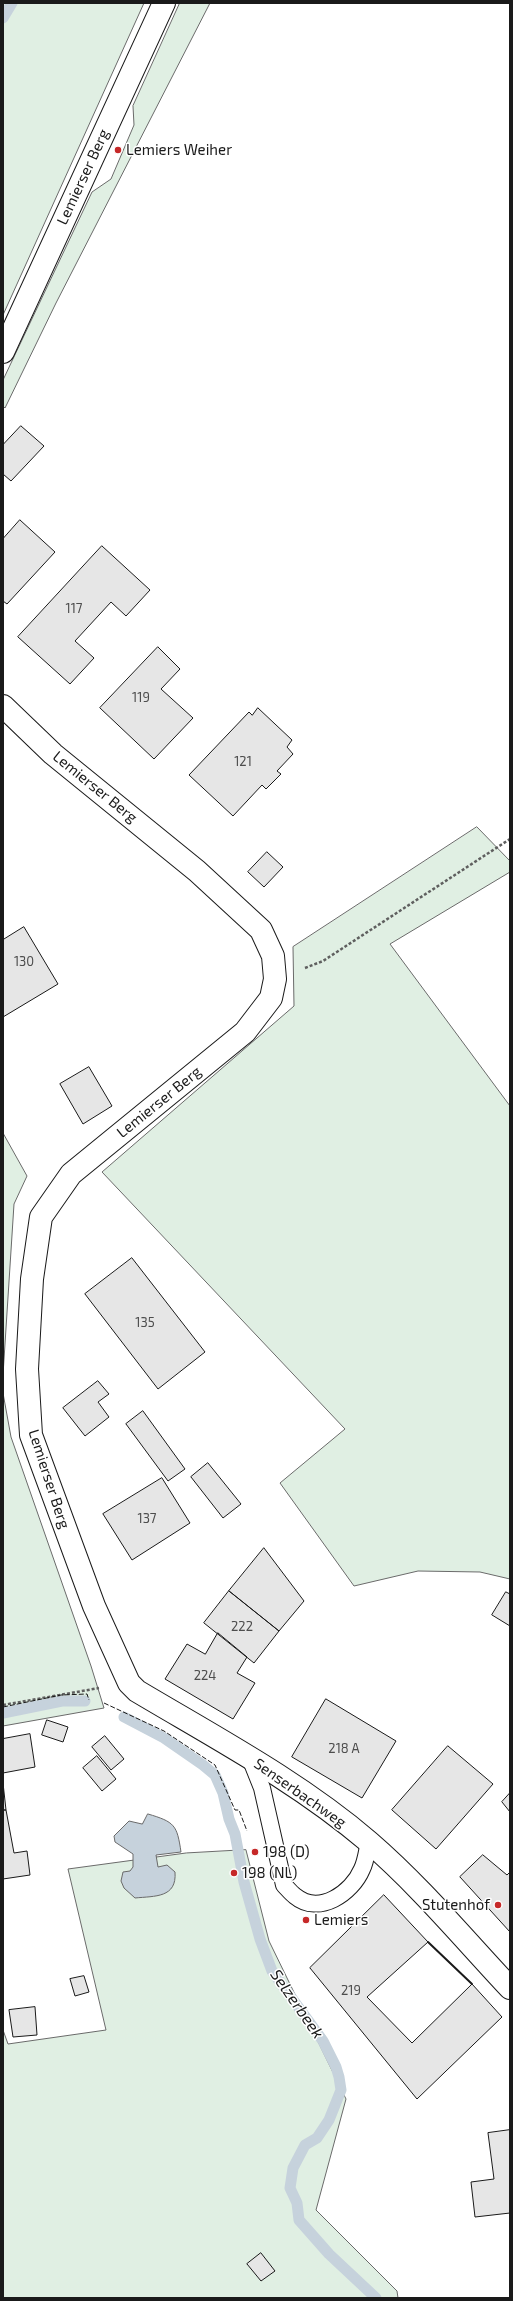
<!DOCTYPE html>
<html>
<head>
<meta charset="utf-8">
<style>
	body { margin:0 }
	#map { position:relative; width:513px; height:2301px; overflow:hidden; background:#fff; font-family:"Exo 2",sans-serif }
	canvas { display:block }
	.frame { position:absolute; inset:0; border:4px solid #1a1a1a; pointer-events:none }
</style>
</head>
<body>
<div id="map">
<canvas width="513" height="2301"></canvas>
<div class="frame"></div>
</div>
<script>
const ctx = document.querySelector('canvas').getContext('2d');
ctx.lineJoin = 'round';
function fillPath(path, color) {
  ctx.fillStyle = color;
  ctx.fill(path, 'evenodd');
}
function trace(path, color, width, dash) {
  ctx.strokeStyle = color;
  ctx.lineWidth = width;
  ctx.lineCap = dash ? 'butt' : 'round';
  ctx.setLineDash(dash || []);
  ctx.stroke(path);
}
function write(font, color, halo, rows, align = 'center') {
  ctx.font = font + ' "Exo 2",sans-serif';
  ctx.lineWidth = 3;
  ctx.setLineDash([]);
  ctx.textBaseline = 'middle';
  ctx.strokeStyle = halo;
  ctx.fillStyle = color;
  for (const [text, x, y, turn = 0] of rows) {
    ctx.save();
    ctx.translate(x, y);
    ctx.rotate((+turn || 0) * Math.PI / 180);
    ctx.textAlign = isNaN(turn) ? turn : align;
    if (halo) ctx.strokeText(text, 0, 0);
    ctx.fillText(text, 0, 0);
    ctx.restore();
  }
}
const green = new Path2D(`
	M 3,3 L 144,3 L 3,315 Z
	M 180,3 L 210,3 L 56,303 L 5,408 L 3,406 L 3,380 L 92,192 L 111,179 L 134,125 L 133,106 Z
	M 477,827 L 510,861 L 510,872 L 390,944 L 510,1106 L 510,1579 L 480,1572 L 418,1571 L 354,1586 L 280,1483 L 345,1429 L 102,1172 L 294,1006 L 293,947 Z
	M 3,1133 L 27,1176 L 14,1204 L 3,1375 Z
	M 3,1393 L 11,1437 L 91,1666 L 104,1708 L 3,1726 Z
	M 246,1850 L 269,1941 L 346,2099 L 316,2210 L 397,2291 L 398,2298 L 3,2298 L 3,2030 L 8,2044 L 106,2030 L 68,1869 L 186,1853 Z`);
const water = new Path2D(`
	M 148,1814 C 175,1822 177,1825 181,1852 L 156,1855 L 158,1867 L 167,1865 L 175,1872 C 177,1898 155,1896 135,1898 L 124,1888 L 121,1881 L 123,1872 L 130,1871 L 133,1867 L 133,1854 L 115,1842 L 114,1836 L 129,1821 L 142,1824 Z`);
const stream = new Path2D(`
	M 3,18 L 12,3
	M 3,1713 L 62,1701 L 85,1701
	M 124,1717 L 164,1738 L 203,1765 L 215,1775 L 223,1793 L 229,1819 L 235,1834 L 244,1882 L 260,1939 L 272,1971 L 323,2041 L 336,2067 L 339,2077 L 341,2090 L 329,2120 L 317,2138 L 305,2145 L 293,2168 L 290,2188 L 297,2203 L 299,2220 L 329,2254 L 376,2298`);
const building = new Path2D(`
	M 21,426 L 44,446 L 11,481 L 3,474 L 3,445 Z
	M 20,520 L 55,552 L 7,604 L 3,601 L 3,539 Z
	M 102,546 L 150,590 L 126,616 L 111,602 L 75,641 L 94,658 L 70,684 L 18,637 Z
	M 158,647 L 180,669 L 161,689 L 193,718 L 154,759 L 100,708 Z
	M 258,708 L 292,740 L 287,747 L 293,754 L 277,771 L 281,774 L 266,789 L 262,785 L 233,816 L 189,775 L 249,712 L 252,715 Z
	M 267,852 L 283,867 L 264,887 L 248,872 Z
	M 24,927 L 58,984 L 3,1017 L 3,940 Z
	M 89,1067 L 112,1106 L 83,1124 L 60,1084 Z
	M 132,1258 L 205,1352 L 158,1389 L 85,1294 Z
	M 98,1381 L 109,1394 L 98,1402 L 109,1417 L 85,1436 L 63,1408 Z
	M 143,1411 L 185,1469 L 168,1481 L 126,1424 Z
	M 208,1463 L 241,1504 L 223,1518 L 191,1477 Z
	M 162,1478 L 190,1523 L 132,1560 L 103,1514 Z
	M 264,1548 L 304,1601 L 279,1631 L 229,1591 Z
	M 229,1591 L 279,1631 L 254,1663 L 204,1623 Z
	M 506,1592 L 510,1594 L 510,1626 L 492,1615 Z
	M 218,1633 L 247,1657 L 237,1673 L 255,1683 L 233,1719 L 165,1679 L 187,1644 L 205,1654 Z
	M 326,1699 L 396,1741 L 362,1798 L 292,1757 Z
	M 47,1720 L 68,1727 L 63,1742 L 42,1735 Z
	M 30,1734 L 35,1767 L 3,1773 L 3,1739 Z
	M 105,1736 L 124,1759 L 111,1770 L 92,1747 Z
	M 448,1746 L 493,1784 L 436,1849 L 392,1810 Z
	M 97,1756 L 116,1779 L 102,1791 L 83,1768 Z
	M 3,1783 L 6,1810 L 3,1810 Z
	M 510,1793 L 510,1812 L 502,1802 Z
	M 3,1810 L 6,1810 L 14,1853 L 27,1851 L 30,1875 L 3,1879 Z
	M 483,1855 L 507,1875 L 510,1872 L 510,1932 L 460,1877 Z
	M 384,1895 L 428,1942 L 367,1997 L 412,2043 L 472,1984 L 502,2017 L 417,2099 L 310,1968 Z
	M 84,1976 L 89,1992 L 75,1996 L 70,1979 Z
	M 35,2007 L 37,2035 L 13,2037 L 9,2010 Z
	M 510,2130 L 510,2213 L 475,2217 L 471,2182 L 494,2179 L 488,2133 Z
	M 261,2253 L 275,2271 L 261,2281 L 247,2264 Z`);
const path = new Path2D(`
	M 305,968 L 323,961 L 510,839
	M 3,1705 L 99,1688`);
const lane = new Path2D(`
	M 250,1758 L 262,1788 L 284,1885 C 287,1888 291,1893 295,1896 C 319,1916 352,1893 362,1869 C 366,1861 367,1850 369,1842`);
const street = new Path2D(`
	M 3,352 L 164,3
	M 3,706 L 53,754 L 197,871 L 261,930 L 273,956 L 275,979 L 271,998 L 245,1032 L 71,1174 L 41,1217 L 32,1279 L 27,1369 L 31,1435 L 94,1606 L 129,1683 L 137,1691 C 216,1738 299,1782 369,1842 C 420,1886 464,1939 510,1988`);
const fence = new Path2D(`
	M 104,1703 L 164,1731 L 215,1765 L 235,1810 L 239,1810 L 247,1831
	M 3,1707 L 61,1695 L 87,1694 L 89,1700`);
const wall = new Path2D(`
	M 428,1942 L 472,1984`);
const markers = [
	[118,150,4,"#c62828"],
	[255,1852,4,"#c62828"],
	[234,1873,4,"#c62828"],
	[498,1905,4,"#c62828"],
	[306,1920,4,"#c62828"]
];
const numberNames = [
	["117",74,609],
	["119",141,698],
	["121",243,762],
	["130",24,962],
	["135",145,1323],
	["137",147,1519],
	["222",242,1627],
	["224",205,1676],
	["218 A",344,1749],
	["219",351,1991]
];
const poiNames = [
	["Lemiers Weiher",126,150],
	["198 (D)",263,1852],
	["198 (NL)",242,1873],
	["Stutenhof",490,1905,"right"],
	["Lemiers",314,1920]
];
const streetNames = [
	["Lemierser Berg",83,177,-65],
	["Lemierser Berg",95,787,39],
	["Lemierser Berg",159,1102,-39],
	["Lemierser Berg",49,1479,72],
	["Senserbachweg",300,1793,35]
];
const waterNames = [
	["Selzerbeek",297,2004,55]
];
fillPath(green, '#e0efe3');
trace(green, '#6a6a6a', 1);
fillPath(water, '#c6d2dc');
trace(water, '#6a6a6a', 1);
trace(stream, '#c6d2dc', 11);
fillPath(building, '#e6e6e6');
trace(building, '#1a1a1a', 1);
trace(lane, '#1a1a1a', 18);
trace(street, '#1a1a1a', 24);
trace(path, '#5f5f5f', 2.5, [3, 2]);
trace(lane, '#fff', 16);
trace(street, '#fff', 22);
trace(fence, '#1a1a1a', 1, [5, 2]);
trace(wall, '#1a1a1a', 2);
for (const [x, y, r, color] of markers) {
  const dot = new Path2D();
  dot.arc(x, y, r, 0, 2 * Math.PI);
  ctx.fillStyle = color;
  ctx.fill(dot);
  trace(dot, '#fff', 1.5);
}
write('13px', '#4d4d4d', null, numberNames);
write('15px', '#1a1a1a', '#fff', poiNames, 'left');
write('15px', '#1a1a1a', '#fff', streetNames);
write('italic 16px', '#1a1a1a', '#fff', waterNames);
</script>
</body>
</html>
